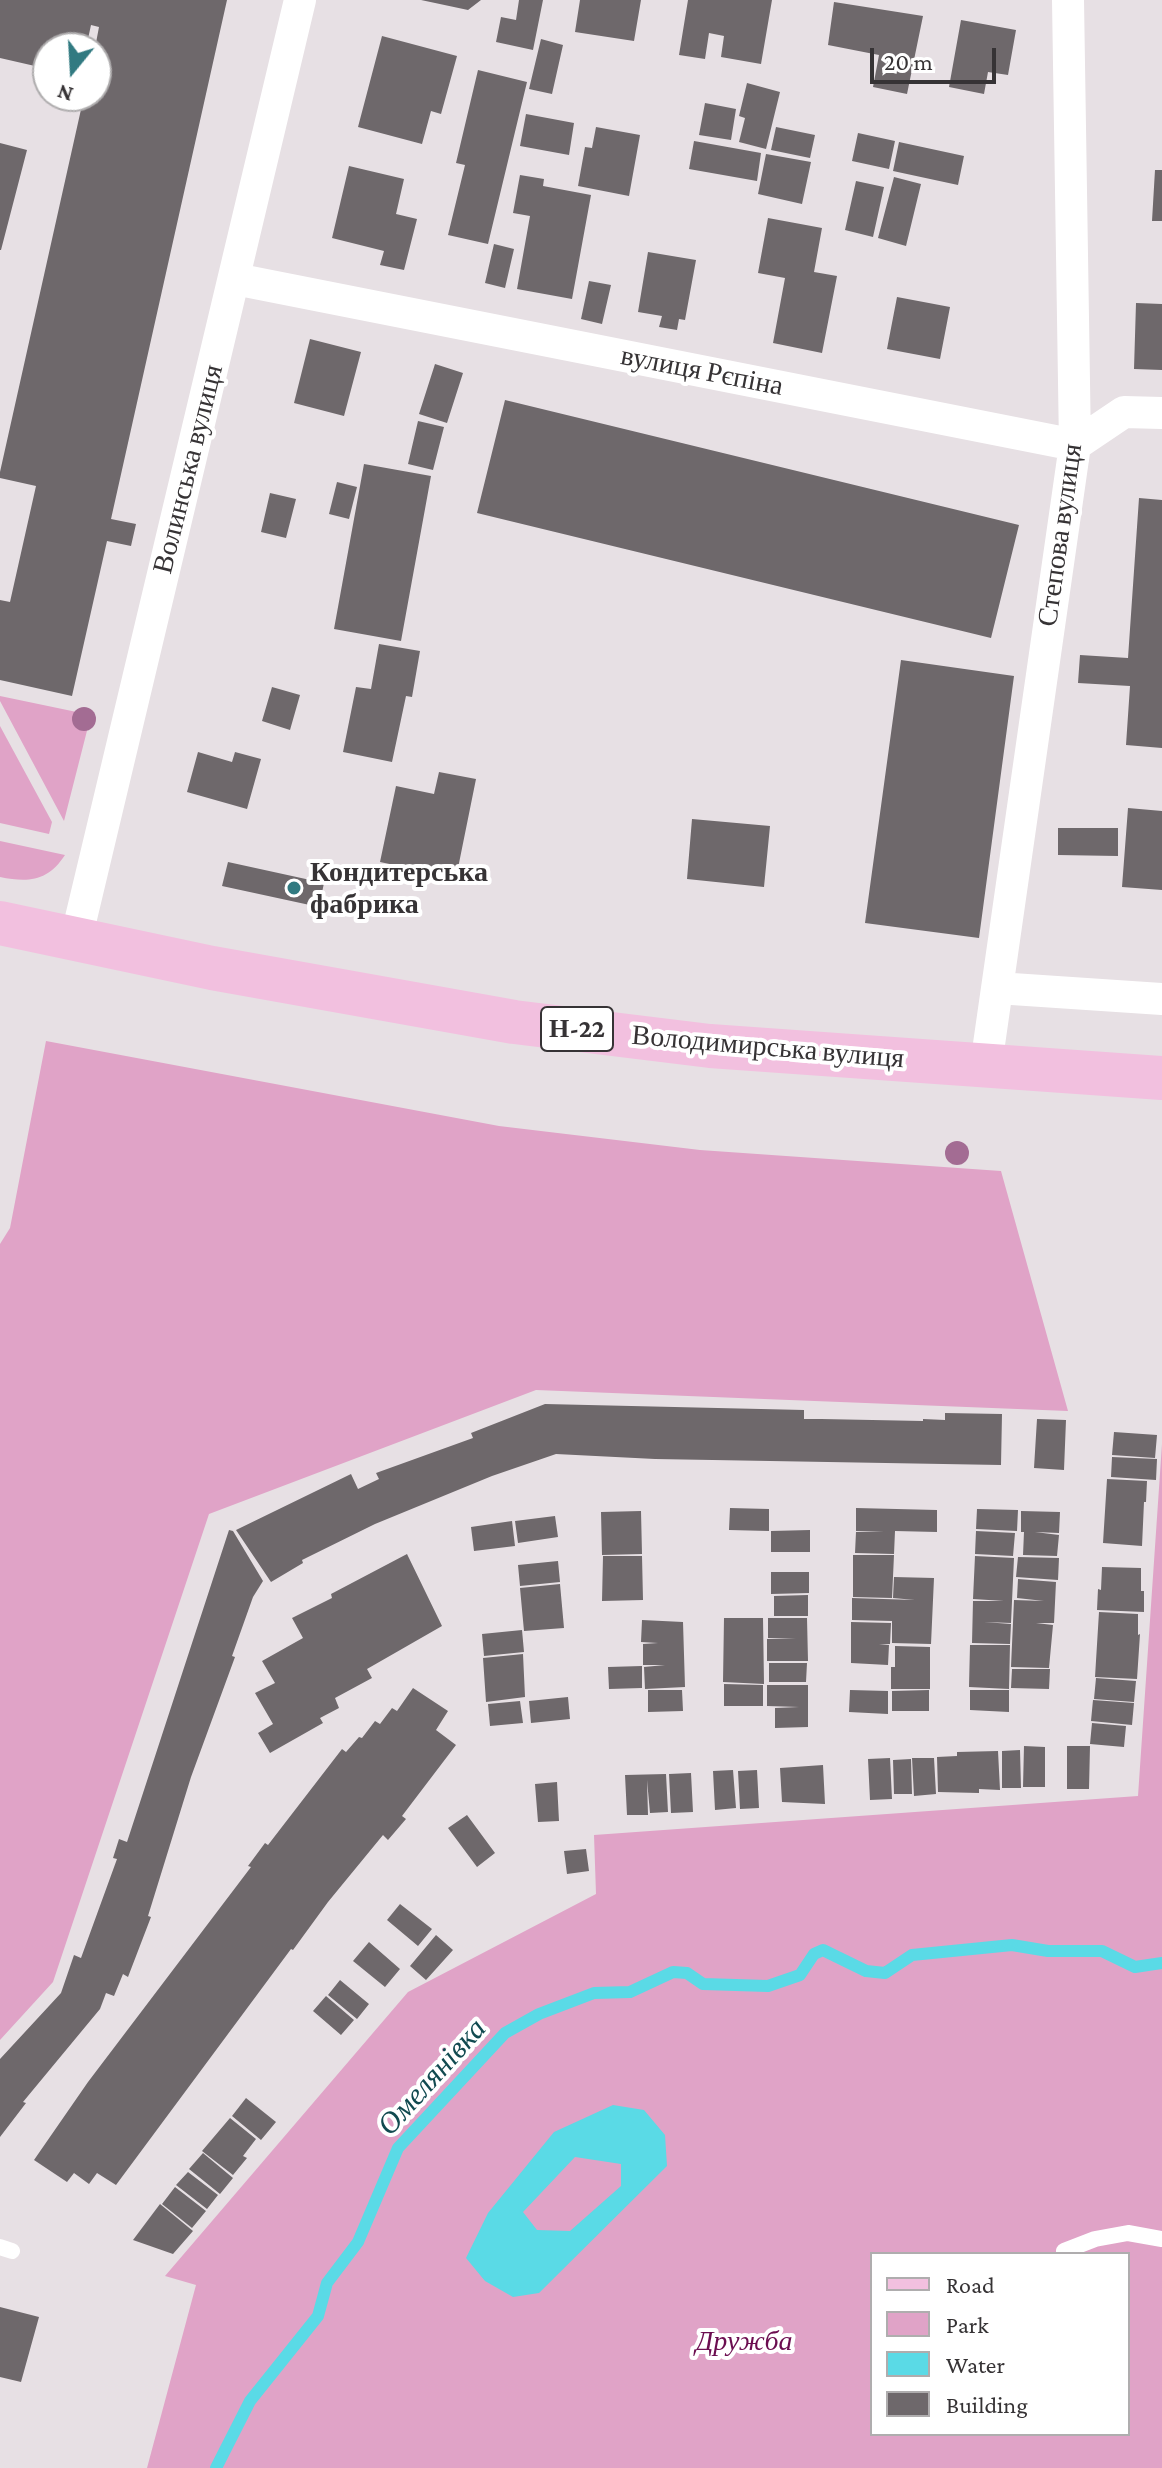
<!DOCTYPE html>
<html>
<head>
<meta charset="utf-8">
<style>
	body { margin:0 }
	#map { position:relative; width:1162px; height:2468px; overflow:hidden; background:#e7e0e4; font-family:"Crimson Pro",serif }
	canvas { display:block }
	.legend { position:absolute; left:870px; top:2252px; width:260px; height:184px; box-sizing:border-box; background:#fff; border:2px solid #afadae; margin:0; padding:10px 14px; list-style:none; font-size:24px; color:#363335 }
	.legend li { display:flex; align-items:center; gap:16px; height:40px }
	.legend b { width:40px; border:2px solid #afadae }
	.north { position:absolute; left:32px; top:32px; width:80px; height:80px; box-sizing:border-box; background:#fff; border:2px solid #afadae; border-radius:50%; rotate:198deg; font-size:22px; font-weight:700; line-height:32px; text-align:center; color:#363335 }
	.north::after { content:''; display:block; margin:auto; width:28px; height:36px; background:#317a81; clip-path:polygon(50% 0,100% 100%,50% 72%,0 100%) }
	.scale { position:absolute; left:870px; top:48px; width:126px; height:36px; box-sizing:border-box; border:4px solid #363335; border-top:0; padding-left:10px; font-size:24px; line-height:28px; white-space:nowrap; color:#363335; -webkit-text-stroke:6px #fff; paint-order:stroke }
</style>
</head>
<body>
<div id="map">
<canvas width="1162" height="2468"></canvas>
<ul class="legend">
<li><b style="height:10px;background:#f2c0df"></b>Road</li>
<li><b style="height:22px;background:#e0a3c7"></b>Park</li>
<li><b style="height:22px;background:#5adae6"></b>Water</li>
<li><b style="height:22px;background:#6e686b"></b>Building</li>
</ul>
<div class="north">N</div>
<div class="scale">20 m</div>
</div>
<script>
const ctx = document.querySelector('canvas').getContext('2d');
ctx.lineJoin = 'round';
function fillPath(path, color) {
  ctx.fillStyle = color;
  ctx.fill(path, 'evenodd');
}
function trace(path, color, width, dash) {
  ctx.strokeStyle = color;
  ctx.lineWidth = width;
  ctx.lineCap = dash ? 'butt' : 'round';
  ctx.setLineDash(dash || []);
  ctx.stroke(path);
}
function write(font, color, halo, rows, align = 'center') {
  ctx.font = font + ' "Crimson Pro",serif';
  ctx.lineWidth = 8;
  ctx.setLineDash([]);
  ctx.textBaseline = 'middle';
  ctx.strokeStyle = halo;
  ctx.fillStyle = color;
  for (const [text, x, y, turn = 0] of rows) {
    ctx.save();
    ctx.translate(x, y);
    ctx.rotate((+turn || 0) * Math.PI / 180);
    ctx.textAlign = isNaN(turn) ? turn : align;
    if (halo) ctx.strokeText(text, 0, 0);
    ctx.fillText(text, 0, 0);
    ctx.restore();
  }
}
const green = new Path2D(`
	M 0,696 L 91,715 L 64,821 L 0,701 Z
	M 0,726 L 52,822 L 49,834 L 0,823 Z
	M 0,841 L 65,855 C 48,881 29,883 0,877 Z
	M 46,1041 L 499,1126 L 700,1150 L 1001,1171 L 1068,1411 L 536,1390 L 209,1514 L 53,1982 L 0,2040 L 0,1244 L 10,1228 Z
	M 1162,1444 L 1162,2468 L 147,2468 L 196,2285 L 165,2276 L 408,1992 L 596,1894 L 594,1835 L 1138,1796 ZM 872,2254 L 1128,2254 L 1128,2434 L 872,2434 Z`);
const water = new Path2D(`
	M 613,2105 L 644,2110 L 665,2135 L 667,2166 L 539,2293 L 513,2297 L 485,2281 L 466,2258 L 488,2213 L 554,2132 ZM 575,2157 L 621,2164 L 621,2186 L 570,2231 L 537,2230 L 523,2212 Z`);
const stream = new Path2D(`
	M 216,2468 L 250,2401 L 318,2316 L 327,2283 L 358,2242 L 398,2148 L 505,2033 L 539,2014 L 594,1993 L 630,1992 L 673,1972 L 687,1973 L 703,1984 L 768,1986 L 800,1975 L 814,1954 L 823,1950 L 866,1971 L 885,1973 L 912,1955 L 1012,1945 L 1048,1951 L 1102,1951 L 1135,1967 L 1162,1963`);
const building = new Path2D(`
	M 0,0 L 227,0 L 111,519 L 136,524 L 131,546 L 107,541 L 72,696 L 0,680 L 0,600 L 10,602 L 36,486 L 0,478 L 0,472 L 84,96 L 96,96 L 95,48 L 99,27 L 91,25 L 86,48 L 48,48 L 48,69 L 0,58 Z
	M 421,0 L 481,0 L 468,10 Z
	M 519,0 L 543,0 L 533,50 L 496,42 L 501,17 L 516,20 Z
	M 580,0 L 641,0 L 634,41 L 575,32 Z
	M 688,0 L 772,0 L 761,64 L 721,57 L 724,36 L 709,33 L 705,59 L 679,55 Z
	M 834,2 L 923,16 L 907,94 L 873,87 L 879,55 L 828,45 Z
	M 961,20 L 1016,30 L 1008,75 L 988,72 L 984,94 L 949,87 Z
	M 382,36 L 457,56 L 441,114 L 431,111 L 422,144 L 358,127 Z
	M 541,39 L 563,45 L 552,94 L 529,89 Z
	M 478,70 L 527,82 L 488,244 L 448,235 L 465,165 L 456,163 Z
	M 747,83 L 780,92 L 766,149 L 739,142 L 745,118 L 739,116 Z
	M 705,103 L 736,109 L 731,140 L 699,135 Z
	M 526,114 L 574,123 L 569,155 L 520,146 Z
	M 596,127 L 640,135 L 629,196 L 578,186 L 585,147 L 592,148 Z
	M 776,127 L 815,135 L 810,158 L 771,150 Z
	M 858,133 L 895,141 L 889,169 L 852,161 Z
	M 694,141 L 761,153 L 757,181 L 689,169 Z
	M 899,142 L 964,156 L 958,185 L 893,171 Z
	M 0,143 L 27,150 L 1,250 L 0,250 Z
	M 766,154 L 811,162 L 802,204 L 758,194 Z
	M 349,166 L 404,179 L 396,214 L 417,219 L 404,270 L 380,265 L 384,251 L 332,238 Z
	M 1155,170 L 1162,170 L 1162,221 L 1152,221 Z
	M 520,175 L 544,179 L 543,186 L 591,195 L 572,299 L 517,289 L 530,216 L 513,213 Z
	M 894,177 L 921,184 L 906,246 L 878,238 Z
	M 856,181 L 884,187 L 873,237 L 845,230 Z
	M 768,218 L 822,228 L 814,272 L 837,276 L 822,353 L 773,343 L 785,278 L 758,273 Z
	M 494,244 L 514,249 L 505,288 L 485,283 Z
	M 648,252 L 696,260 L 685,320 L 679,319 L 677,330 L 659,327 L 662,316 L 638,312 Z
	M 589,281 L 611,285 L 602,324 L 581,319 Z
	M 897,297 L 950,307 L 940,359 L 887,349 Z
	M 1136,303 L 1162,304 L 1162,370 L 1134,369 Z
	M 310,339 L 361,352 L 344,416 L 294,403 Z
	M 435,364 L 463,373 L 447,423 L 419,414 Z
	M 505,400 L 1019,525 L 991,638 L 477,513 Z
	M 418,421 L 444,427 L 433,470 L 408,464 Z
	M 364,464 L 431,476 L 401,641 L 334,629 Z
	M 337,482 L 357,487 L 349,519 L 329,514 Z
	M 270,493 L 296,499 L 286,538 L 261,532 Z
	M 1139,498 L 1162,500 L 1162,748 L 1126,745 L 1130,686 L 1078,683 L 1080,655 L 1128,658 Z
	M 379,644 L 420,651 L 412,697 L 406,696 L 392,762 L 343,752 L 356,687 L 371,689 Z
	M 901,660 L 1014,676 L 979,938 L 865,923 Z
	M 272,687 L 300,695 L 290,730 L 262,721 Z
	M 198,752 L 232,762 L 235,752 L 261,759 L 247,809 L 187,792 Z
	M 439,772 L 476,779 L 456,878 L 380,862 L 396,786 L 434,794 Z
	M 1128,808 L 1162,811 L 1162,890 L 1122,887 Z
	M 692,819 L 770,826 L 764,887 L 687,879 Z
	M 1058,828 L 1118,828 L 1118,856 L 1058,855 Z
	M 228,862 L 324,883 L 319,907 L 222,886 Z
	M 545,1404 L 804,1410 L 804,1419 L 821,1419 L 923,1421 L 923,1419 L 945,1420 L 945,1413 L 1002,1414 L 1001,1465 L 655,1459 L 556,1454 L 492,1476 L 375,1524 L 302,1560 L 303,1563 L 271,1582 L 236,1530 L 351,1474 L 358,1489 L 379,1479 L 376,1473 L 473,1438 L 471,1433 Z
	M 1037,1419 L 1066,1420 L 1064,1470 L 1034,1468 Z
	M 1114,1432 L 1157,1435 L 1155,1458 L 1112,1455 Z
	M 1112,1457 L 1157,1459 L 1156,1480 L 1111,1477 Z
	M 1107,1479 L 1147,1481 L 1146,1502 L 1144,1502 L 1142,1546 L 1103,1543 Z
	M 730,1508 L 769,1509 L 769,1531 L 729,1530 Z
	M 856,1508 L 937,1510 L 937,1532 L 895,1531 L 894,1554 L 855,1553 L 856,1532 L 884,1532 L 856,1531 Z
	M 977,1509 L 1018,1510 L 1017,1531 L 976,1529 Z
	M 641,1511 L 642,1554 L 602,1555 L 601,1512 Z
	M 1021,1511 L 1060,1512 L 1059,1533 L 1035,1532 L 1059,1535 L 1057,1556 L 1023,1555 L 1024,1532 L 1021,1532 Z
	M 555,1516 L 558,1537 L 518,1543 L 515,1521 Z
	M 512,1521 L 515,1546 L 474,1551 L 471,1527 Z
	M 229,1530 L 233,1531 L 263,1581 L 253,1597 L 232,1656 L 235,1657 L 191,1777 L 148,1916 L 151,1917 L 128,1977 L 123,1974 L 114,1996 L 106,1993 L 100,2009 L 23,2102 L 26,2103 L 0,2137 L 0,2059 L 61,1993 L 74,1955 L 81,1958 L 117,1859 L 113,1858 L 119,1839 L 127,1842 Z
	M 810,1530 L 810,1552 L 771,1552 L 771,1531 Z
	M 976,1531 L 1015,1533 L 1013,1556 L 975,1554 Z
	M 407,1554 L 442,1626 L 367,1669 L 372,1678 L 335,1698 L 339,1708 L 320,1718 L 323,1723 L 270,1753 L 258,1733 L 273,1724 L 255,1693 L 275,1683 L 262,1661 L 303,1638 L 292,1618 L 332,1598 L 331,1594 Z
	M 853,1555 L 894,1555 L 892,1598 L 853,1597 Z
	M 603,1556 L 642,1556 L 643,1600 L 602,1601 Z
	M 975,1556 L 1014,1558 L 1011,1623 L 984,1622 L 1011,1624 L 1010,1644 L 972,1643 L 973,1601 L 1004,1601 L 973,1599 Z
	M 1018,1557 L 1059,1558 L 1058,1580 L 1016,1577 Z
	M 558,1561 L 560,1582 L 520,1586 L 518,1565 Z
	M 1102,1567 L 1141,1568 L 1141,1591 L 1144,1591 L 1144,1612 L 1097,1610 L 1098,1589 L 1101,1590 Z
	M 771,1572 L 809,1572 L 809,1593 L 771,1594 Z
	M 894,1577 L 934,1578 L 931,1644 L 892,1643 L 892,1621 L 852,1620 L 852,1598 L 915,1600 L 893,1598 Z
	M 1018,1579 L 1056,1582 L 1054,1623 L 1036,1623 L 1053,1625 L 1049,1668 L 1011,1667 L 1014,1600 L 1044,1601 L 1017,1598 Z
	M 560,1584 L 564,1628 L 524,1631 L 520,1588 Z
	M 808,1595 L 808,1616 L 774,1616 L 774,1596 Z
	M 1099,1612 L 1138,1614 L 1138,1635 L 1140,1634 L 1137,1679 L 1095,1677 Z
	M 724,1618 L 763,1618 L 764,1684 L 723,1682 Z
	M 768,1618 L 807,1618 L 808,1661 L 767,1661 L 767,1639 L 796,1639 L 768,1638 Z
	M 642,1620 L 683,1622 L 685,1687 L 645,1689 L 644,1667 L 665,1665 L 643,1665 L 643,1644 L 658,1643 L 641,1642 Z
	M 851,1622 L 891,1623 L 890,1644 L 879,1644 L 889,1645 L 888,1665 L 851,1663 Z
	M 522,1630 L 524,1652 L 484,1656 L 482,1634 Z
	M 970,1645 L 1010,1645 L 1009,1689 L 969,1687 Z
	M 895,1646 L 930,1647 L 930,1689 L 891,1689 L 891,1667 L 895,1667 Z
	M 523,1654 L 525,1697 L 486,1702 L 483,1658 Z
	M 769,1663 L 807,1663 L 806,1682 L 769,1682 Z
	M 642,1666 L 642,1688 L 609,1689 L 608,1667 Z
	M 1012,1669 L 1050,1669 L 1049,1689 L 1011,1688 Z
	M 1096,1678 L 1136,1681 L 1134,1702 L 1094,1699 Z
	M 724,1684 L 763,1685 L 763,1706 L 724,1706 Z
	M 767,1685 L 808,1685 L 808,1727 L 775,1728 L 775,1708 L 799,1707 L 767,1706 Z
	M 413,1688 L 448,1711 L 436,1730 L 456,1745 L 402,1816 L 406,1819 L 388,1840 L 383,1835 L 328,1902 L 293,1950 L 291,1949 L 116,2185 L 97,2173 L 89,2184 L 74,2173 L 67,2182 L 34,2160 L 88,2082 L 251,1867 L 248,1866 L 265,1843 L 268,1845 L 342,1749 L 346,1752 L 359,1737 L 362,1738 L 375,1721 L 380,1724 L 392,1708 L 397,1711 Z
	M 648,1690 L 682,1690 L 683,1711 L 648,1712 Z
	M 850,1690 L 888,1691 L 888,1714 L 849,1712 Z
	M 929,1690 L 929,1711 L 892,1711 L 892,1691 Z
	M 970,1690 L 1009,1690 L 1009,1712 L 970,1710 Z
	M 568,1697 L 570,1719 L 531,1723 L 529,1701 Z
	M 1093,1700 L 1134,1703 L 1132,1725 L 1091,1721 Z
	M 520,1701 L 523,1723 L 490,1726 L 488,1704 Z
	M 1092,1723 L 1126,1726 L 1124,1747 L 1090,1744 Z
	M 1024,1746 L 1045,1747 L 1045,1787 L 1023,1787 Z
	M 1067,1746 L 1090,1746 L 1089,1789 L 1067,1789 Z
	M 1020,1750 L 1021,1788 L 1002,1788 L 1002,1751 Z
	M 998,1751 L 1000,1790 L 979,1789 L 979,1793 L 938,1792 L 937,1757 L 957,1756 L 957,1752 Z
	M 890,1758 L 892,1799 L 870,1800 L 868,1759 Z
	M 912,1758 L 934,1758 L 936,1794 L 914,1796 Z
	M 911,1759 L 912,1794 L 894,1794 L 893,1760 Z
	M 823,1765 L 825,1804 L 782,1802 L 780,1768 Z
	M 733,1770 L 736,1808 L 715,1810 L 713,1771 Z
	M 757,1770 L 759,1808 L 740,1809 L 738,1771 Z
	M 691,1773 L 693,1812 L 671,1813 L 669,1774 Z
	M 666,1774 L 668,1812 L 650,1813 L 647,1780 L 648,1815 L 627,1815 L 625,1775 Z
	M 557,1782 L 559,1821 L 538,1822 L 535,1784 Z
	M 467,1815 L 495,1853 L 477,1867 L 448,1828 Z
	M 586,1849 L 589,1871 L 567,1874 L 564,1851 Z
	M 400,1904 L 432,1929 L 418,1946 L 387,1920 Z
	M 436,1935 L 453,1950 L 426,1980 L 410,1966 Z
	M 369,1942 L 400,1969 L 385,1987 L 353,1961 Z
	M 340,1980 L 369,2004 L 357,2019 L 328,1995 Z
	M 326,1996 L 354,2020 L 341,2035 L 313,2011 Z
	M 246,2098 L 276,2122 L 261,2140 L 232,2116 Z
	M 230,2118 L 256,2139 L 243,2156 L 247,2158 L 233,2175 L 202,2151 Z
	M 203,2153 L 233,2178 L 220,2194 L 189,2169 Z
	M 188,2172 L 218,2195 L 207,2209 L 176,2185 Z
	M 175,2187 L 206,2211 L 192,2228 L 162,2204 Z
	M 160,2204 L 193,2231 L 173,2254 L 133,2240 Z
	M 0,2307 L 39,2317 L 21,2382 L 0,2377 Z`);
const service = new Path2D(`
	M 0,2247 L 12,2251
	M 1064,2251 L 1095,2239 L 1128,2233 L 1162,2239`);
const minor = new Path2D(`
	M 235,279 L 1075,445 L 1124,412 L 1162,413
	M 76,939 L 300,0
	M 997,988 L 1162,999
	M 986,1065 L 1075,445 L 1068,0`);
const primary = new Path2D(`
	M 0,923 L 212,968 L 514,1022 L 710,1046 L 1162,1078`);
const trees = [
	[84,719],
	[957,1153]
];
const markers = [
	[294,888,8,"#317a81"]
];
const shields = [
	[577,1029,72]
];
const shieldNames = [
	["Н-22",577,1029]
];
const streetNames = [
	["вулиця Рєпіна",702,371,11],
	["Волинська вулиця",188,469,-76],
	["Степова вулиця",1060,535,-82],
	["Володимирська вулиця",768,1047,5]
];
const poiNames = [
	["Кондитерська",310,872],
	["фабрика",310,904]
];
const parkNames = [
	["Дружба",744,2341]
];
const waterNames = [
	["Омелянівка",432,2077,-48]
];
fillPath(green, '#e0a3c7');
fillPath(water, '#5adae6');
trace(stream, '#5adae6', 12);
fillPath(building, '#6e686b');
trace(service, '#fff', 16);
trace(minor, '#fff', 32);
trace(primary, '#f2c0df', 44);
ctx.fillStyle = '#a36c93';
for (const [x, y] of trees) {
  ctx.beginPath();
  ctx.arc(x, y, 12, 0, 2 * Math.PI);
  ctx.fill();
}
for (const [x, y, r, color] of markers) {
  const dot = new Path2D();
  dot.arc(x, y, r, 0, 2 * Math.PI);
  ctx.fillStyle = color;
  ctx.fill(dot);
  trace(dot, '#fff', 3);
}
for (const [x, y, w] of shields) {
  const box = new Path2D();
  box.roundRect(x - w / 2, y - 22, w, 44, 6);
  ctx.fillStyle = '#fff';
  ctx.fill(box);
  trace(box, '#363335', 2);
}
write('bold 26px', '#363335', null, shieldNames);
write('28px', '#363335', '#fff', streetNames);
write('bold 28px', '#363335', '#fff', poiNames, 'left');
write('italic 28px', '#6b0d50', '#fff', parkNames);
write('italic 30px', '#114a50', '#fff', waterNames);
</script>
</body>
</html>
